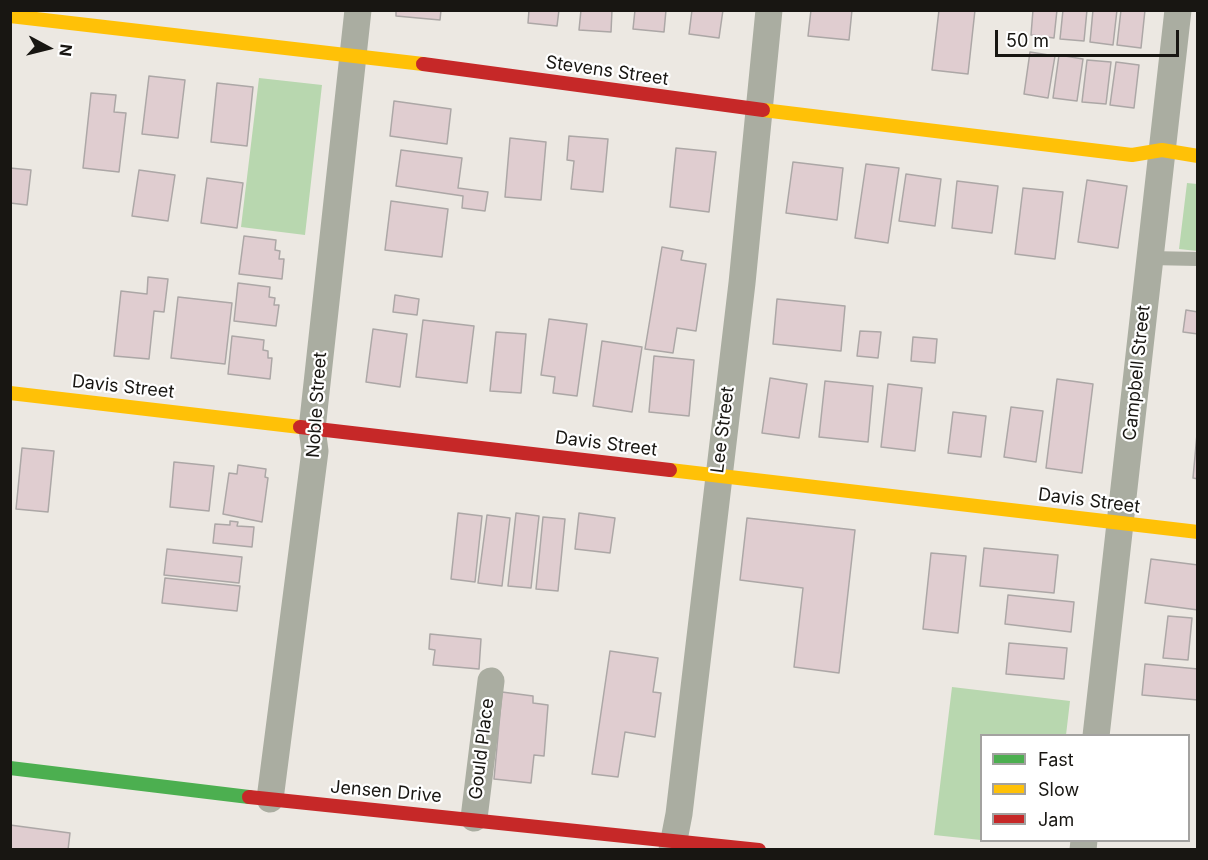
<!DOCTYPE html>
<html>
<head>
<meta charset="utf-8">
<style>
	body { margin:0 }
	#map { position:relative; width:1208px; height:860px; overflow:hidden; background:#ece8e2; font-family:Inter,sans-serif }
	canvas { display:block }
	.frame { position:absolute; inset:0; border:12px solid #181612; pointer-events:none }
	.legend { position:absolute; left:980px; top:734px; width:210px; height:108px; box-sizing:border-box; background:#fff; border:2px solid #a3a2a0; margin:0; padding:8px 10px; list-style:none; font-size:18px; color:#181612 }
	.legend li { display:flex; align-items:center; gap:12px; height:30px }
	.legend b { width:30px; border:2px solid #a3a2a0 }
	.north { position:absolute; left:18px; top:18px; width:60px; height:60px; -webkit-text-stroke:4px #fff; paint-order:stroke; rotate:97deg; font-size:16px; font-weight:700; line-height:24px; text-align:center; color:#181612 }
	.north::after { content:''; display:block; margin:auto; width:21px; height:27px; background:#181612; clip-path:polygon(50% 0,100% 100%,50% 72%,0 100%) }
	.scale { position:absolute; left:995px; top:30px; width:184px; height:27px; box-sizing:border-box; border:3px solid #181612; border-top:0; padding-left:8px; font-size:18px; line-height:21px; white-space:nowrap; color:#181612; -webkit-text-stroke:4px #fff; paint-order:stroke }
</style>
</head>
<body>
<div id="map">
<canvas width="1208" height="860"></canvas>
<div class="frame"></div>
<ul class="legend">
<li><b style="height:8px;background:#4caf50"></b>Fast</li>
<li><b style="height:8px;background:#ffc107"></b>Slow</li>
<li><b style="height:8px;background:#c62828"></b>Jam</li>
</ul>
<div class="north">N</div>
<div class="scale">50 m</div>
</div>
<script>
const ctx = document.querySelector('canvas').getContext('2d');
ctx.lineJoin = 'round';
function fillPath(path, color) {
  ctx.fillStyle = color;
  ctx.fill(path, 'evenodd');
}
function trace(path, color, width, dash) {
  ctx.strokeStyle = color;
  ctx.lineWidth = width;
  ctx.lineCap = dash ? 'butt' : 'round';
  ctx.setLineDash(dash || []);
  ctx.stroke(path);
}
function write(font, color, halo, rows, align = 'center') {
  ctx.font = font + ' Inter,sans-serif';
  ctx.lineWidth = 4.5;
  ctx.setLineDash([]);
  ctx.textBaseline = 'middle';
  ctx.strokeStyle = halo;
  ctx.fillStyle = color;
  for (const [text, x, y, turn = 0] of rows) {
    ctx.save();
    ctx.translate(x, y);
    ctx.rotate((+turn || 0) * Math.PI / 180);
    ctx.textAlign = isNaN(turn) ? turn : align;
    if (halo) ctx.strokeText(text, 0, 0);
    ctx.fillText(text, 0, 0);
    ctx.restore();
  }
}
const green = new Path2D(`
	M 259,78 L 322,85 L 305,235 L 241,227 Z
	M 1187,183 L 1197,184 L 1197,251 L 1179,249 Z
	M 952,687 L 1070,701 L 1066,735 L 982,736 L 981,840 L 934,835 Z`);
const building = new Path2D(`
	M 396,10 L 441,10 L 440,20 L 396,16 Z
	M 529,10 L 559,10 L 557,26 L 528,23 Z
	M 581,10 L 612,10 L 611,32 L 579,30 Z
	M 635,10 L 666,10 L 664,32 L 633,29 Z
	M 692,10 L 723,10 L 719,38 L 689,34 Z
	M 811,10 L 852,10 L 849,40 L 808,36 Z
	M 939,10 L 975,10 L 968,74 L 932,70 Z
	M 1033,10 L 1057,10 L 1054,38 L 1031,35 Z
	M 1063,10 L 1087,10 L 1084,41 L 1060,39 Z
	M 1093,10 L 1117,10 L 1113,45 L 1090,42 Z
	M 1121,10 L 1145,10 L 1141,48 L 1117,45 Z
	M 1030,52 L 1055,56 L 1048,98 L 1024,94 Z
	M 1059,55 L 1083,59 L 1077,101 L 1053,98 Z
	M 1087,60 L 1111,62 L 1106,104 L 1082,102 Z
	M 1116,62 L 1139,65 L 1134,108 L 1110,105 Z
	M 149,76 L 185,80 L 178,138 L 142,134 Z
	M 217,83 L 253,87 L 247,146 L 211,142 Z
	M 91,93 L 116,95 L 114,112 L 126,113 L 119,172 L 83,168 Z
	M 394,101 L 451,109 L 447,144 L 390,136 Z
	M 569,136 L 608,139 L 603,192 L 571,189 L 574,161 L 567,160 Z
	M 510,138 L 546,142 L 541,200 L 505,197 Z
	M 676,148 L 716,152 L 709,212 L 670,207 Z
	M 401,150 L 462,158 L 458,188 L 488,192 L 485,211 L 462,208 L 463,196 L 396,186 Z
	M 793,162 L 843,168 L 837,220 L 786,213 Z
	M 866,164 L 899,168 L 888,243 L 855,238 Z
	M 10,168 L 31,170 L 27,205 L 10,203 Z
	M 139,170 L 175,175 L 168,221 L 132,216 Z
	M 906,174 L 941,179 L 935,226 L 899,221 Z
	M 207,178 L 243,183 L 237,228 L 201,223 Z
	M 1087,180 L 1127,186 L 1118,248 L 1078,242 Z
	M 957,181 L 998,186 L 992,233 L 952,228 Z
	M 1023,188 L 1063,192 L 1055,259 L 1015,254 Z
	M 391,201 L 448,209 L 442,257 L 385,250 Z
	M 244,236 L 276,240 L 275,250 L 280,251 L 279,259 L 284,259 L 282,279 L 239,274 Z
	M 662,247 L 683,251 L 681,260 L 706,264 L 696,331 L 677,328 L 673,353 L 645,349 Z
	M 148,277 L 168,279 L 164,312 L 154,311 L 149,359 L 114,356 L 121,291 L 147,294 Z
	M 238,283 L 270,287 L 269,297 L 275,298 L 274,305 L 279,305 L 276,326 L 234,321 Z
	M 395,295 L 419,299 L 417,315 L 393,312 Z
	M 178,297 L 232,303 L 225,364 L 171,358 Z
	M 777,299 L 845,306 L 841,351 L 773,344 Z
	M 1186,310 L 1198,312 L 1198,334 L 1183,332 Z
	M 549,319 L 587,324 L 577,396 L 553,393 L 555,377 L 541,375 Z
	M 423,320 L 474,326 L 467,383 L 416,377 Z
	M 373,329 L 407,334 L 400,387 L 366,382 Z
	M 860,331 L 881,332 L 878,358 L 857,356 Z
	M 496,332 L 526,334 L 521,393 L 490,391 Z
	M 232,336 L 264,340 L 263,350 L 268,351 L 268,358 L 272,358 L 270,379 L 228,374 Z
	M 913,337 L 937,339 L 935,363 L 911,361 Z
	M 602,341 L 642,347 L 632,412 L 593,406 Z
	M 654,356 L 694,360 L 689,416 L 649,412 Z
	M 770,378 L 807,384 L 799,438 L 762,433 Z
	M 1057,379 L 1093,384 L 1082,473 L 1046,468 Z
	M 825,381 L 873,386 L 868,442 L 819,437 Z
	M 888,384 L 922,388 L 915,451 L 881,447 Z
	M 1011,407 L 1043,411 L 1036,462 L 1004,457 Z
	M 953,412 L 986,416 L 981,457 L 948,453 Z
	M 1197,434 L 1198,434 L 1198,479 L 1193,478 Z
	M 22,448 L 54,451 L 48,512 L 16,509 Z
	M 174,462 L 214,466 L 209,511 L 170,507 Z
	M 238,465 L 266,469 L 265,477 L 268,478 L 262,522 L 223,514 L 229,473 L 237,474 Z
	M 458,513 L 482,516 L 475,582 L 451,579 Z
	M 516,513 L 539,516 L 531,588 L 508,586 Z
	M 579,513 L 615,518 L 610,553 L 575,549 Z
	M 487,515 L 510,518 L 502,586 L 478,583 Z
	M 543,517 L 565,519 L 558,591 L 536,589 Z
	M 747,518 L 855,530 L 839,673 L 794,667 L 803,588 L 740,580 Z
	M 230,521 L 238,522 L 237,526 L 254,527 L 252,547 L 213,543 L 215,524 L 230,525 Z
	M 984,548 L 1058,555 L 1054,593 L 980,586 Z
	M 167,549 L 242,557 L 239,583 L 164,575 Z
	M 931,553 L 966,556 L 958,633 L 923,629 Z
	M 1151,559 L 1198,565 L 1198,610 L 1145,603 Z
	M 165,578 L 240,586 L 237,611 L 162,603 Z
	M 1008,595 L 1074,602 L 1071,632 L 1005,624 Z
	M 1168,616 L 1192,618 L 1188,660 L 1163,658 Z
	M 430,634 L 481,639 L 479,669 L 433,665 L 435,650 L 429,649 Z
	M 1009,643 L 1067,648 L 1064,679 L 1006,674 Z
	M 610,651 L 658,658 L 653,692 L 661,693 L 655,737 L 625,732 L 618,777 L 592,774 Z
	M 1145,664 L 1198,669 L 1198,700 L 1142,695 Z
	M 502,692 L 533,696 L 533,703 L 548,705 L 544,756 L 534,755 L 531,783 L 494,779 Z
	M 10,825 L 70,833 L 68,850 L 10,850 Z`);
const lane = new Path2D(`
	M 1150,258 L 1198,259`);
const street = new Path2D(`
	M 1096,736 L 1178,10
	M 270,799 L 315,451 L 312,429 L 358,10
	M 474,818 L 491,681
	M 672,850 L 679,814 L 742,283 L 769,10
	M 1083,850 L 1084,840`);
const fast = new Path2D(`
	M 10,768 L 249,797`);
const slow = new Path2D(`
	M 10,16 L 423,64
	M 763,110 L 1132,155 L 1162,150 L 1198,156
	M 10,393 L 300,427
	M 670,470 L 1198,532`);
const jam = new Path2D(`
	M 423,64 L 763,110
	M 300,427 L 670,470
	M 249,797 L 759,850`);
const streetNames = [
	["Stevens Street",607,71,8],
	["Campbell Street",1137,373,-84],
	["Davis Street",123,387,6],
	["Noble Street",317,405,-86],
	["Lee Street",723,430,-83],
	["Davis Street",606,444,7],
	["Davis Street",1089,501,7],
	["Gould Place",482,749,-83],
	["Jensen Drive",386,792,5]
];
fillPath(green, '#b8d7af');
fillPath(building, '#e0cdd0');
trace(building, '#aca7a6', 1.5);
trace(lane, '#aaada1', 14);
trace(street, '#aaada1', 27);
trace(fast, '#4caf50', 14);
trace(slow, '#ffc107', 14);
trace(jam, '#c62828', 14);
write('18px', '#181612', '#fff', streetNames);
</script>
</body>
</html>
